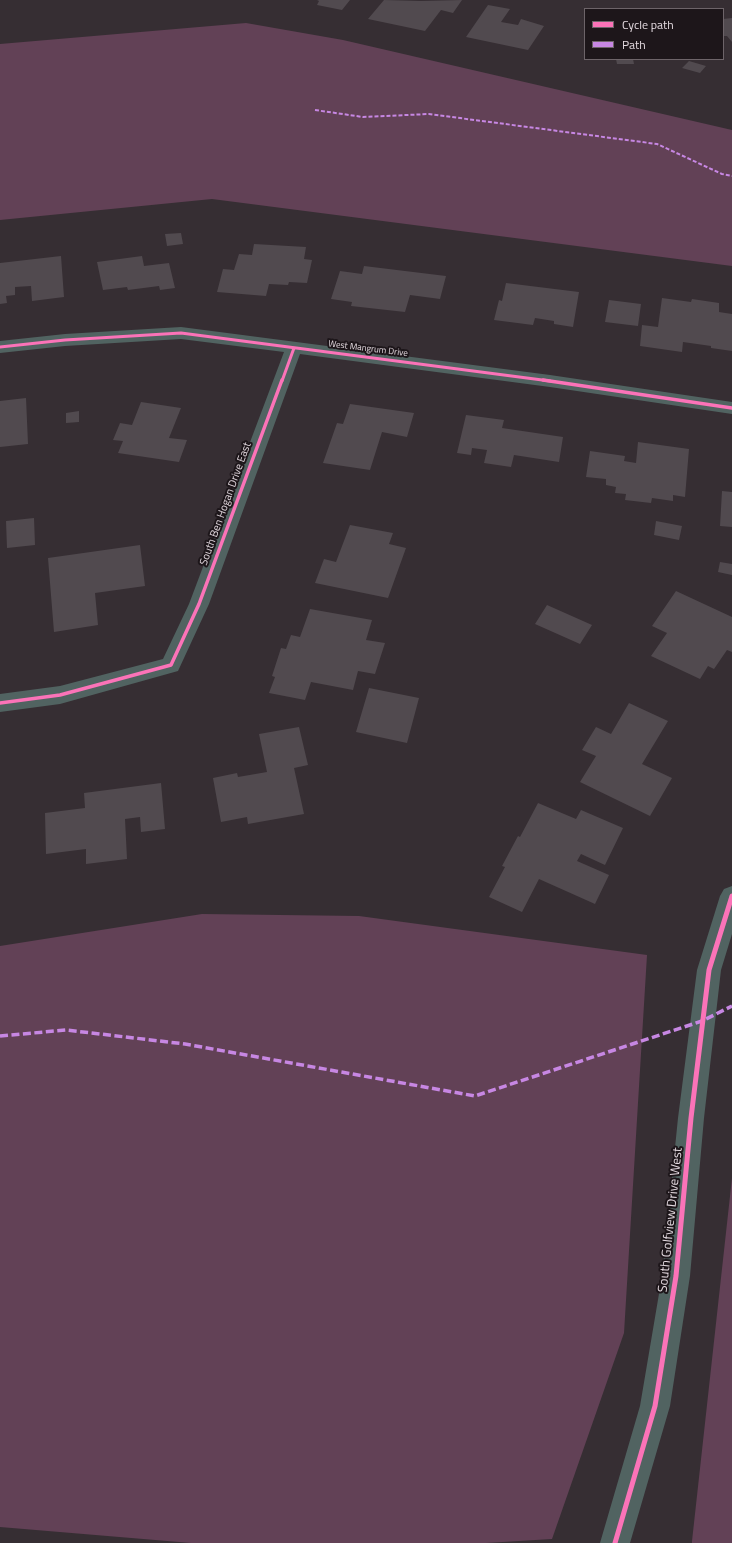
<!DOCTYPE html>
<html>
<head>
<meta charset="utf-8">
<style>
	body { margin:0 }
	#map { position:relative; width:732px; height:1543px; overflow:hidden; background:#362e33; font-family:"Titillium Web",sans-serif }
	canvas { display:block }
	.legend { position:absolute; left:584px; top:8px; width:140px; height:52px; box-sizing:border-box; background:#1d161a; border:1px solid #6d6469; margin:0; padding:5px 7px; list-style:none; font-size:12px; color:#e4dae0 }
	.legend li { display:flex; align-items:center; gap:8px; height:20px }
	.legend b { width:20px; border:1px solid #6d6469 }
</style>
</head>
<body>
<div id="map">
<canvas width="732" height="1543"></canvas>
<ul class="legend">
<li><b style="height:5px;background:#fb73b8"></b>Cycle path</li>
<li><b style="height:5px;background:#c787e3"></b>Path</li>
</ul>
</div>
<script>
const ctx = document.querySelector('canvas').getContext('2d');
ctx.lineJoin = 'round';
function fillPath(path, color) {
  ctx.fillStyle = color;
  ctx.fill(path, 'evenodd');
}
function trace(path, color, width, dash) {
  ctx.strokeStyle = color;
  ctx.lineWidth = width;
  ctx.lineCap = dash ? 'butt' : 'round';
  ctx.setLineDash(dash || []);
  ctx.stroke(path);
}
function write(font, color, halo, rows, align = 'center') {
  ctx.font = font + ' "Titillium Web",sans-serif';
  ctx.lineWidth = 4;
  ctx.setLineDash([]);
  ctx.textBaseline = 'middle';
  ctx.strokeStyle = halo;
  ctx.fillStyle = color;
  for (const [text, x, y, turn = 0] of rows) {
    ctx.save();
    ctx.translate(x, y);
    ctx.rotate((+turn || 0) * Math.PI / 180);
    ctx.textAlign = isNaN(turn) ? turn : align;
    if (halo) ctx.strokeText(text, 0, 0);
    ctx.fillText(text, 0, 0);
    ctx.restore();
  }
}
const green = new Path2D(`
	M 246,23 L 343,40 L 732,130 L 732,266 L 212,199 L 0,220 L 0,44 Z
	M 202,914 L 359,916 L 647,955 L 624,1333 L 552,1539 L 486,1543 L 191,1543 L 0,1527 L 0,946 Z
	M 732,1178 L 732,1543 L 692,1543 L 692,1541 Z`);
const building = new Path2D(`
	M 317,0 L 350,0 L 342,10 L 317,5 L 319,1 Z
	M 384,0 L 421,1 L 462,0 L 453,13 L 441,10 L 425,31 L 368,19 Z
	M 488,5 L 510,9 L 501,22 L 518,25 L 521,19 L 544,26 L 528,50 L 466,37 Z
	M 732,18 L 732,42 L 727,36 L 723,36 L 723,19 Z
	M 616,59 L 633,59 L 634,64 L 617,64 Z
	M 689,61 L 706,66 L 700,73 L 682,68 Z
	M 181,233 L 183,244 L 167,246 L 165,234 Z
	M 254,244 L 306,247 L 304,259 L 312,260 L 307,283 L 289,282 L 288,285 L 269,284 L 266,296 L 217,292 L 223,269 L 234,270 L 239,254 L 252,255 Z
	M 61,256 L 64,297 L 32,301 L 31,286 L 15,287 L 15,295 L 6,296 L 7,303 L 0,304 L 0,263 Z
	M 142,256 L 144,266 L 169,263 L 175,288 L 160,290 L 159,286 L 128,290 L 127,287 L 103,290 L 97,262 Z
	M 364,266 L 446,276 L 440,299 L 410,295 L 405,312 L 351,306 L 352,302 L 331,299 L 340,271 L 362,274 Z
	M 506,283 L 579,292 L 573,327 L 554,324 L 554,321 L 535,318 L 533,325 L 494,320 L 499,300 L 502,301 Z
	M 662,298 L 691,302 L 692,299 L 719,303 L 719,312 L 732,314 L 732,351 L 711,348 L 711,346 L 683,342 L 682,352 L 640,346 L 642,325 L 658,327 Z
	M 609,300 L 641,304 L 638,326 L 605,322 Z
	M 26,398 L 28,444 L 0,447 L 0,401 Z
	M 141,402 L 181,408 L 169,438 L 187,440 L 179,462 L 118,453 L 123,441 L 113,440 L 120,423 L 132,425 Z
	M 350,404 L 414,413 L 407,437 L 382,432 L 370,470 L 323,463 L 337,423 L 343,424 Z
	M 79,411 L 79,422 L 66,423 L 66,413 Z
	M 466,415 L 504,420 L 502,428 L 563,437 L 559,462 L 514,455 L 511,467 L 484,463 L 487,450 L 472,448 L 471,455 L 457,453 Z
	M 638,442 L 689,449 L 685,497 L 673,495 L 673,501 L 652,498 L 651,503 L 625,500 L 626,494 L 615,493 L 616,487 L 606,485 L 606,479 L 586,477 L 590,451 L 625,456 L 624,461 L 636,463 Z
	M 722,491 L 732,492 L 732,527 L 720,526 Z
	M 34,518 L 35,545 L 7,548 L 6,521 Z
	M 656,521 L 682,526 L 679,540 L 654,535 Z
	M 350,525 L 393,533 L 389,544 L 406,548 L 388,598 L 315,583 L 324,559 L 336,562 Z
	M 140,545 L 145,586 L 95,593 L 98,625 L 54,632 L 48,558 Z
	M 720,562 L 732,564 L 732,575 L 718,572 Z
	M 676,591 L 732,617 L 732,652 L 727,650 L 714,669 L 708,666 L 700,679 L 651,656 L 667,633 L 652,626 Z
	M 547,605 L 592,625 L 580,644 L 535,624 Z
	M 310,609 L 372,620 L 366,640 L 385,643 L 375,674 L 358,671 L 353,690 L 311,682 L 305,700 L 269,693 L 275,677 L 272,676 L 281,648 L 286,649 L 291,635 L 300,637 Z
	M 369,688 L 419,698 L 407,743 L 356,732 Z
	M 629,703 L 668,721 L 642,764 L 672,778 L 650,816 L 580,782 L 596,756 L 582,750 L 596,727 L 611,734 Z
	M 299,727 L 308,765 L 294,768 L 304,814 L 248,824 L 247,817 L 221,822 L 213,778 L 237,773 L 238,777 L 267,772 L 259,734 Z
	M 161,783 L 165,829 L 141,832 L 140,817 L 125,819 L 127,859 L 86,864 L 86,849 L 46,854 L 45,813 L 85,808 L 84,793 Z
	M 538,803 L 576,819 L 581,810 L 623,828 L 605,865 L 581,854 L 577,861 L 609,875 L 595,904 L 539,879 L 522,912 L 489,897 L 505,867 L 502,866 L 518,836 L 520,837 Z`);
const street = new Path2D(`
	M 181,327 L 550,375 L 732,402 L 732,414 L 550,387 L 300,354 L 209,604 L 178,671 L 60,704 L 0,712 L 0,694 L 60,686 L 163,659 L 189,604 L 284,352 L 181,339 L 65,346 L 0,353 L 0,341 L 65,334 Z
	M 732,886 L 732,934 L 721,970 L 704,1118 L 690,1276 L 670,1406 L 630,1543 L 600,1543 L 640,1406 L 662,1276 L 678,1118 L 697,970 L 720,896 L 724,889 Z`);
const quietFar1 = new Path2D(`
	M 315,110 L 363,117 L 429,114 L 657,144 L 722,174 L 732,176`);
const quiet = new Path2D(`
	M 0,1036 L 66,1030 L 185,1044 L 475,1096 L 702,1021 L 732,1006`);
const cyclewayFar2 = new Path2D(`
	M 0,347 L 65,340 L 181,333 L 550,381
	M 282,381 L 294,348`);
const cyclewayFar1 = new Path2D(`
	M 543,380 L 732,408
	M 0,703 L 60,695 L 171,665 L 199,604 L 282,380`);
const cycleway = new Path2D(`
	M 615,1543 L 655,1406 L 676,1276 L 691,1118 L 709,970 L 732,896`);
const farStreetnames = [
	["West Mangrum Drive",368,349,7]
];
const streetNames = [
	["South Ben Hogan Drive East",226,504,-70]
];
const nearStreetnames = [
	["South Golfview Drive West",671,1220,-84]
];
fillPath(green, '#624156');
fillPath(building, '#514a4f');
fillPath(street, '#516361');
trace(quietFar1, '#c787e3', 2, [4, 2]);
trace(quiet, '#c787e3', 3.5, [8, 3.5]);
trace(cyclewayFar2, '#fb73b8', 3);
trace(cyclewayFar1, '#fb73b8', 3.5);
trace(cycleway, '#fb73b8', 5);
write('9px', '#e4dae0', '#1d161a', farStreetnames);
write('11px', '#e4dae0', '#1d161a', streetNames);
write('13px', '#e4dae0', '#1d161a', nearStreetnames);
</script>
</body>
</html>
